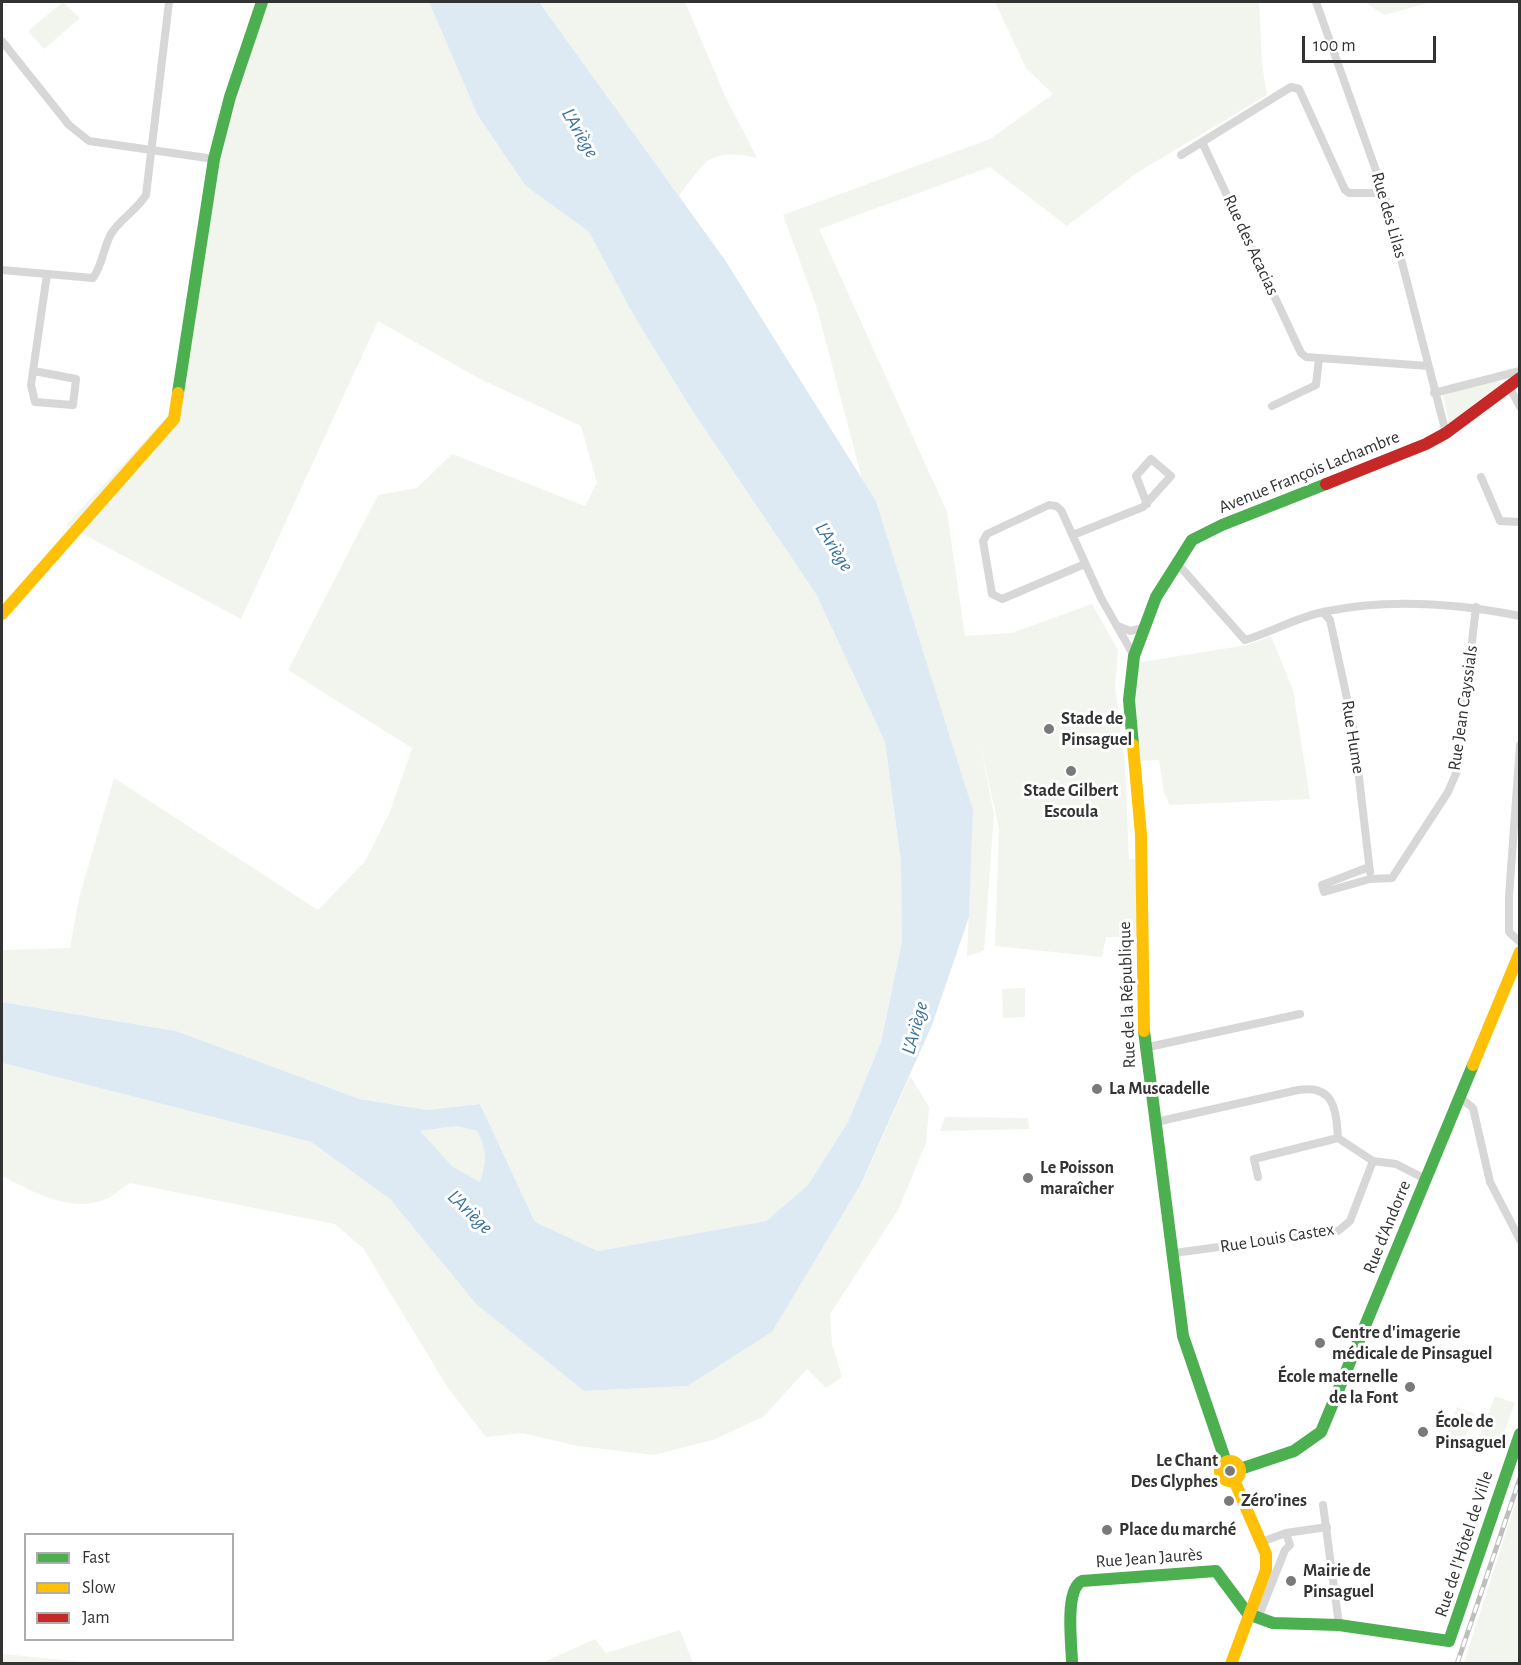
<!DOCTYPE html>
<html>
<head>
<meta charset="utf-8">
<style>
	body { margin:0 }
	#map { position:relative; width:1521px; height:1665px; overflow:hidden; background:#fff; font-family:"Alegreya Sans",sans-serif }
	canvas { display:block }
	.frame { position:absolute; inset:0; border:3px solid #333; pointer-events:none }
	.legend { position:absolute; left:24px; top:1533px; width:210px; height:108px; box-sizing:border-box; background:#fff; border:2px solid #adadad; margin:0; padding:8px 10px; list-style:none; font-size:18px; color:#333 }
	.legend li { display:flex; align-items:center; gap:12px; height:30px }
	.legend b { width:30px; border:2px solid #adadad }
	.scale { position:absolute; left:1302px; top:36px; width:134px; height:27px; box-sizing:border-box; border:3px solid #333; border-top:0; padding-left:8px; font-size:18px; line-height:21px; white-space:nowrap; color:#333; -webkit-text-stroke:4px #fff; paint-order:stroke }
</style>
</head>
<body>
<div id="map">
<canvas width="1521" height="1665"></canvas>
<div class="frame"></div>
<ul class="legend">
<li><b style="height:8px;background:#4caf50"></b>Fast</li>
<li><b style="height:8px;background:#ffc107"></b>Slow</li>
<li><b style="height:8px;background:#c62828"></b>Jam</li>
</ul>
<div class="scale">100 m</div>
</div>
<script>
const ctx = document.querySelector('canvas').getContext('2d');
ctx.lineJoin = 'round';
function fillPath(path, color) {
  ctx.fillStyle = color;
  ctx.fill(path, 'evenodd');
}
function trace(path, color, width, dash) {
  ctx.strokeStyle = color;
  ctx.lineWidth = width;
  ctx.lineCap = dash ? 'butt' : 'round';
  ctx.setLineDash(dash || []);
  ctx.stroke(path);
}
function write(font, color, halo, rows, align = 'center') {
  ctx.font = font + ' "Alegreya Sans",sans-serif';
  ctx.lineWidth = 6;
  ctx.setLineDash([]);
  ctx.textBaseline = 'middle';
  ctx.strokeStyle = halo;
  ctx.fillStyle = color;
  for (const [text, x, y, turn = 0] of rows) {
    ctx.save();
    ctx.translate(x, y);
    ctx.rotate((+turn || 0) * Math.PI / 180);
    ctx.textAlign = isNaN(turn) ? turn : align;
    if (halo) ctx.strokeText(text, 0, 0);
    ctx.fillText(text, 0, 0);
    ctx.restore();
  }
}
const green = new Path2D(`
	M 63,2 L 80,18 L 44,49 L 28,31 Z
	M 266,2 L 429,2 L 478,116 L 526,185 L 589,232 L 634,316 L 690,407 L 816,594 L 885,742 L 901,862 L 902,942 L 881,1042 L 848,1122 L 808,1185 L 766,1221 L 598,1251 L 535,1222 L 480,1104 L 427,1110 L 360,1099 L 176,1031 L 2,1002 L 2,950 L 70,948 L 79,898 L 114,778 L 318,910 L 366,860 L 390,812 L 412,748 L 288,670 L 378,495 L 417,488 L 452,454 L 585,506 L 597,483 L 581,426 L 478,378 L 378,321 L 241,619 L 66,525 L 168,416 L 217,114 L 233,115 Z
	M 539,2 L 685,2 L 725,96 L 757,158 C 707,148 707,160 679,196 Z
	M 995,2 L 1259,2 L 1262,64 L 1267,95 L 1138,172 L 1067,226 L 990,167 L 819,229 L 947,512 L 965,636 L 1012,633 L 1092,604 L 1118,650 L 1115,686 L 1125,764 L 1129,859 L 1136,859 L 1139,937 L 1106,937 L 1102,957 L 995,946 L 999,829 L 980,743 L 994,814 L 984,951 L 967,956 L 973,810 L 876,501 L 862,479 L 817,308 L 783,215 L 990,139 L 1053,94 L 1026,68 Z
	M 1365,2 L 1432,2 L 1384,15 Z
	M 1497,379 L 1502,384 L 1450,427 L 1443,395 Z
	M 1271,636 L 1293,690 L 1310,799 L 1170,805 L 1164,793 L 1159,760 L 1141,761 L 1134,705 L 1136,663 L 1247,645 Z
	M 1025,988 L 1025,1017 L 1003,1018 L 1002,989 Z
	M 2,1063 L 311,1142 L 390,1199 L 476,1304 L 584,1391 L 686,1386 L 772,1332 L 860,1187 L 910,1076 L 929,1107 L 926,1143 L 898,1210 L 830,1314 L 832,1344 L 842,1377 L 826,1388 L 807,1369 L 763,1417 L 713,1440 L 654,1455 L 578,1446 L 522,1433 L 486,1437 L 448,1388 L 363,1248 L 335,1224 L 130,1183 C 122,1188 114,1196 106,1199 C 71,1214 32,1191 2,1176 Z
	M 945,1117 L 1028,1118 L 1029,1129 L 940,1131 Z
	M 456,1126 L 477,1131 C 488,1153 488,1160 480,1183 L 453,1167 L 419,1131 Z
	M 1495,1396 L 1515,1403 L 1500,1443 L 1480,1436 Z
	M 1457,1407 L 1475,1414 L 1460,1449 L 1443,1442 Z
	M 1519,1492 L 1519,1663 L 1464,1663 Z
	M 680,1630 L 693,1663 L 542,1663 L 595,1639 L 606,1653 Z
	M 2,1654 L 94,1663 L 2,1663 Z`);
const water = new Path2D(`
	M 429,2 L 539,2 L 725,260 L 876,501 L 973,810 L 969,917 L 932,1025 L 860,1186 L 772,1332 L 687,1386 L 584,1391 L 476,1304 L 390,1199 L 311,1142 L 2,1063 L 2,1002 L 176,1031 L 360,1099 L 427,1110 L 480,1104 L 535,1222 L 598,1251 L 766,1221 L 808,1185 L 848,1122 L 881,1042 L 902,942 L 901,862 L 885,742 L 816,594 L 690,407 L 634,316 L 589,232 L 526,186 L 478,116 ZM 456,1126 L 477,1131 C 487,1150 487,1162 480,1182 L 453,1167 L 420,1131 Z`);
const street = new Path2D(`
	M 1316,2 L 1384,193 L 1446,433
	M 2,41 L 69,125 L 89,141 L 214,159
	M 1202,142 L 1291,87 L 1299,89 L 1345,190 L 1349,193 L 1384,193
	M 1181,155 L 1202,142 L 1301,353 L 1306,357 L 1428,366
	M 2,270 L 93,278 C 103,264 103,248 111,234 C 120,219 135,212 146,195 L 169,2
	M 34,371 L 76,379 L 73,405 L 35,402 L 31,385 L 47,274
	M 1509,386 L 1520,407
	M 1434,393 L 1520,371
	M 1272,406 L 1316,385 L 1319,358
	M 1481,477 L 1500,521 L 1520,522
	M 1073,535 L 1143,507 L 1171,476 L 1151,459 L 1136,476 L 1147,504
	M 1176,562 L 1245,640 C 1272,632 1295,618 1323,612 C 1388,598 1455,603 1520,616
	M 1085,564 L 1002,599 L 992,594 L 983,541 L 987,534 L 1049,505 L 1056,506 L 1061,510 L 1101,598 L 1134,656
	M 1323,612 L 1330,620 L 1353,726 L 1370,872
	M 1118,626 L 1130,631 L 1143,628
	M 1520,745 L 1509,896 L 1509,932 L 1520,942
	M 1369,867 L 1322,885 L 1324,892 L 1370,879 L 1392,878 L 1448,792 L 1457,771 L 1476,607
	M 1144,1048 L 1300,1014
	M 1460,1097 L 1473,1108 L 1490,1182 L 1520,1240
	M 1156,1122 L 1298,1090 C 1334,1084 1336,1109 1338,1138 L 1373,1161 L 1396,1164 L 1427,1180
	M 1258,1177 L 1254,1159 L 1338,1138
	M 1174,1253 L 1338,1231 L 1350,1221 L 1373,1161
	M 1323,1505 L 1339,1625
	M 1286,1533 L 1327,1527
	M 1258,1618 L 1285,1550 L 1290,1545 L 1286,1533 L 1261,1542`);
const fast = new Path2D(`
	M 178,393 L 214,159 L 230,97 L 262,2
	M 1133,745 L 1129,700 L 1134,656 L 1156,597 L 1192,540 L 1222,525 L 1326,484
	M 1144,1031 L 1183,1336 L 1226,1462
	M 1240,1469 L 1294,1451 L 1321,1432 L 1473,1065
	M 1072,1664 C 1072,1645 1064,1590 1082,1581 L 1216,1571 L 1248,1614 L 1273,1623 L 1339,1625 L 1449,1641 L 1520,1434`);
const slow = new Path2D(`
	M 2,614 L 174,419 L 178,393
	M 1133,745 L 1141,835 L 1144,1031
	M 1473,1065 L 1520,952
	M1220 1471a10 10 0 1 1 20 0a10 10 0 1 1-20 0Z
	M 1231,1664 L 1266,1570 L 1266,1554 L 1234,1480`);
const jam = new Path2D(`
	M 1326,484 L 1426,444 L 1446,433 L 1520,378`);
const rail = new Path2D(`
	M 1457,1664 L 1520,1478`);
const markers = [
	[1049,729,6,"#7a7a7a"],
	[1071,771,6,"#7a7a7a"],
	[1097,1089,6,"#7a7a7a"],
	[1028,1178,6,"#7a7a7a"],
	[1320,1343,6,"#7a7a7a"],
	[1410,1387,6,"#7a7a7a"],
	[1423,1432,6,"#7a7a7a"],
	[1230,1471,6,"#7a7a7a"],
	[1229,1501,6,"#7a7a7a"],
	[1107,1530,6,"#7a7a7a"],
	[1291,1581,6,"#7a7a7a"]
];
const streetNames = [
	["Rue des Lilas",1389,215,74],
	["Rue des Acacias",1251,245,65],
	["Avenue François Lachambre",1309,472,-22],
	["Rue Jean Cayssials",1463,708,-82],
	["Rue Hume",1353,737,81],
	["Rue de la République",1127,995,-92],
	["Rue d'Andorre",1387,1227,-68],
	["Rue Louis Castex",1277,1238,-9],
	["Rue de l'Hôtel de Ville",1464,1544,-72],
	["Rue Jean Jaurès",1149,1558,-4]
];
const poiNames = [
	["Stade de",1061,719],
	["Pinsaguel",1061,740],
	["Stade Gilbert",1071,791,"center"],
	["Escoula",1071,812,"center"],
	["La Muscadelle",1109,1089],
	["Le Poisson",1040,1168],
	["maraîcher",1040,1189],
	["Centre d'imagerie",1332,1333],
	["médicale de Pinsaguel",1332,1354],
	["École maternelle",1398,1377,"right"],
	["de la Font",1398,1398,"right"],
	["École de",1435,1422],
	["Pinsaguel",1435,1443],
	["Le Chant",1218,1461,"right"],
	["Des Glyphes",1218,1482,"right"],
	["Zéro'ines",1241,1501],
	["Place du marché",1119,1530],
	["Mairie de",1303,1571],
	["Pinsaguel",1303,1592]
];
const waterNames = [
	["L'Ariège",580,133,60],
	["L'Ariège",834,547,58],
	["L'Ariège",915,1028,-75],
	["L'Ariège",470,1212,44]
];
fillPath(green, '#f1f5ed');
fillPath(water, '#ddeaf4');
trace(street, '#d7d7d7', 8);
trace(fast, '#4caf50', 12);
trace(slow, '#ffc107', 12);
trace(jam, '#c62828', 12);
trace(rail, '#bebebe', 5);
trace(rail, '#fff', 3, [9]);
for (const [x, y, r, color] of markers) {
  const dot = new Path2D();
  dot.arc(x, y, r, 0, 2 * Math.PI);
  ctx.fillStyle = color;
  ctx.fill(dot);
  trace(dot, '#fff', 2);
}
write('18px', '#333', '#fff', streetNames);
write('bold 18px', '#333', '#fff', poiNames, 'left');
write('italic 20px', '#3c729a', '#fff', waterNames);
</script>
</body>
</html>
